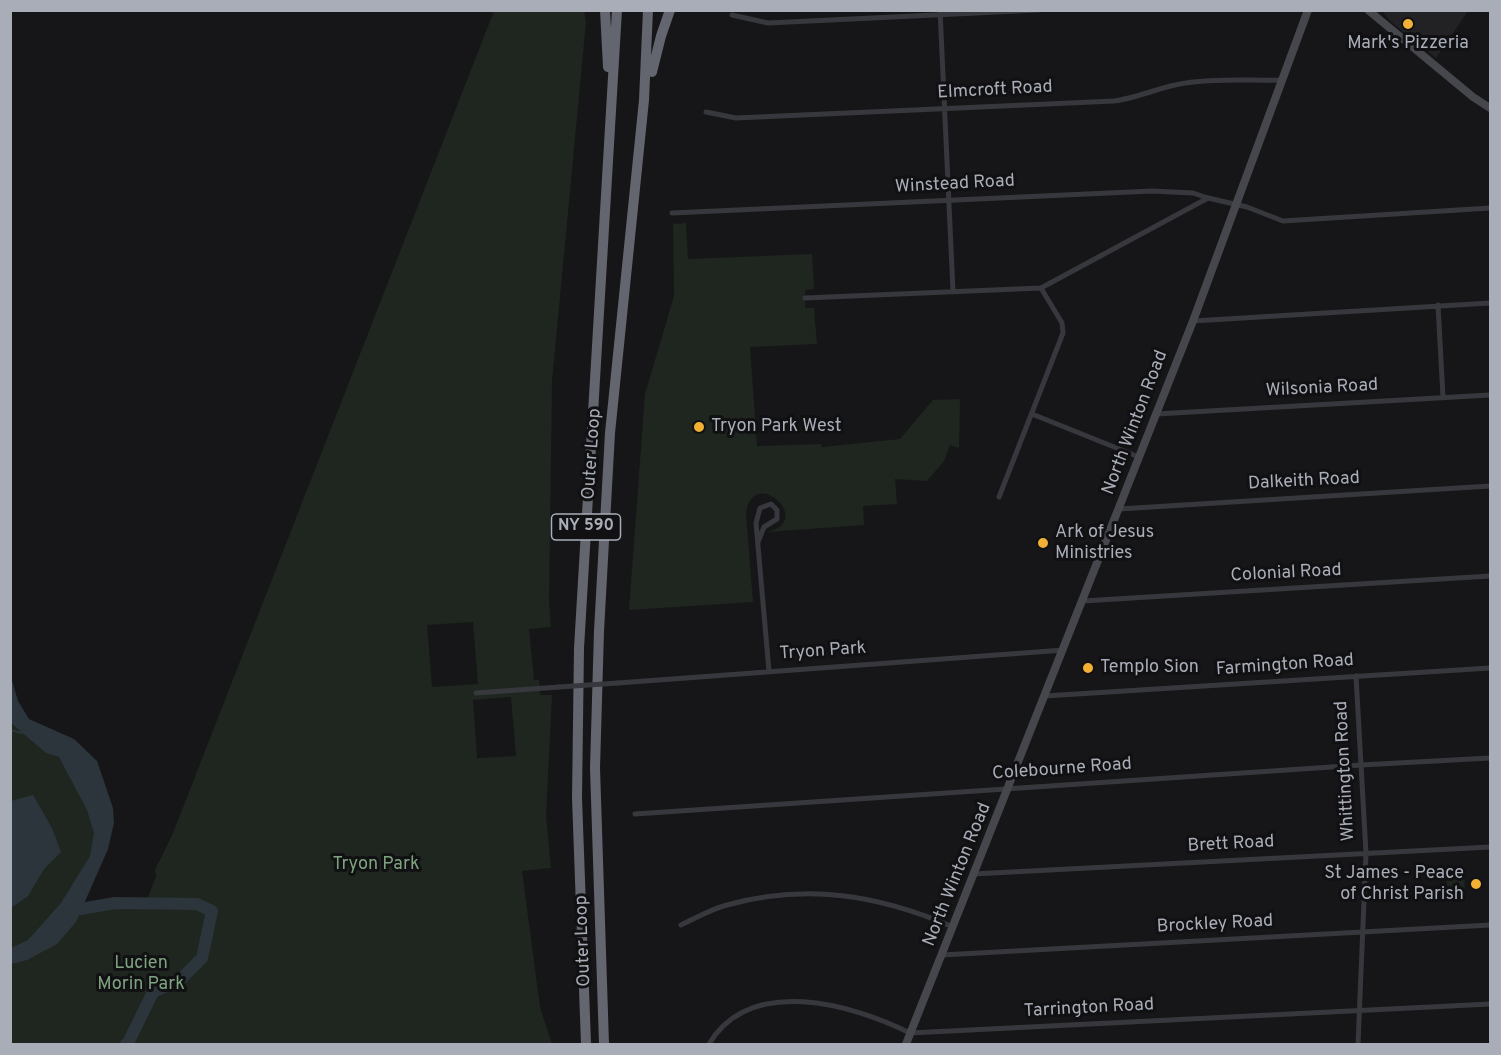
<!DOCTYPE html>
<html>
<head>
<meta charset="utf-8">
<style>
	body { margin:0 }
	#map { position:relative; width:1501px; height:1055px; overflow:hidden; background:#161618; font-family:Overpass,sans-serif }
	canvas { display:block }
	.frame { position:absolute; inset:0; border:12px solid #a8adb8; pointer-events:none }
</style>
</head>
<body>
<div id="map">
<canvas width="1501" height="1055"></canvas>
<div class="frame"></div>
</div>
<script>
const ctx = document.querySelector('canvas').getContext('2d');
ctx.lineJoin = 'round';
function fillPath(path, color) {
  ctx.fillStyle = color;
  ctx.fill(path, 'evenodd');
}
function trace(path, color, width, dash) {
  ctx.strokeStyle = color;
  ctx.lineWidth = width;
  ctx.lineCap = dash ? 'butt' : 'round';
  ctx.setLineDash(dash || []);
  ctx.stroke(path);
}
function write(font, color, halo, rows, align = 'center') {
  ctx.font = font + ' Overpass,sans-serif';
  ctx.lineWidth = 6;
  ctx.setLineDash([]);
  ctx.textBaseline = 'middle';
  ctx.strokeStyle = halo;
  ctx.fillStyle = color;
  for (const [text, x, y, turn = 0] of rows) {
    ctx.save();
    ctx.translate(x, y);
    ctx.rotate((+turn || 0) * Math.PI / 180);
    ctx.textAlign = isNaN(turn) ? turn : align;
    if (halo) ctx.strokeText(text, 0, 0);
    ctx.fillText(text, 0, 0);
    ctx.restore();
  }
}
const built = new Path2D(`
	M 1382,11 L 1381,11 L 1468,11 L 1436,58 L 1390,21 Z`);
const green = new Path2D(`
	M 494,11 L 584,11 L 586,22 L 552,381 L 549,602 L 551,627 L 529,629 L 534,680 L 539,680 L 540,695 L 552,695 L 546,815 L 551,868 L 522,871 L 540,1007 L 552,1044 L 11,1044 L 10,704 L 56,745 L 99,814 L 81,911 L 82,909 L 115,903 L 146,903 L 156,876 L 155,870 L 173,833 ZM 473,622 L 478,684 L 432,687 L 427,625 ZM 511,697 L 516,756 L 477,758 L 473,700 Z
	M 686,223 L 688,259 L 812,254 L 814,289 L 805,290 L 805,308 L 814,308 L 817,344 L 750,347 L 757,446 L 821,444 L 822,447 L 900,439 L 933,400 L 960,399 L 959,448 L 950,445 L 944,461 L 927,481 L 895,479 L 897,504 L 863,506 L 864,525 L 767,532 C 816,522 753,464 746,513 L 753,602 L 629,610 L 645,394 L 674,296 L 673,224 Z
	M 1464,873 L 1465,891 L 1447,891 L 1447,875 Z`);
const water = new Path2D(`
	M 11,677 L 18,701 L 29,719 L 74,739 L 97,761 L 113,808 L 114,823 L 108,849 L 76,922 L 57,944 L 27,960 L 11,964 L 11,948 L 28,940 L 61,903 L 90,856 L 94,833 L 87,810 L 59,757 L 46,753 L 11,723 Z
	M 33,795 L 52,828 L 61,852 L 44,869 L 28,896 L 11,908 L 11,801 Z`);
const stream = new Path2D(`
	M 10,730 L 22,733`);
const river = new Path2D(`
	M 69,911 L 115,903 L 197,904 L 212,911 L 202,958 L 180,980 L 153,992 L 128,1043 L 126,1044`);
const street = new Path2D(`
	M 940,10 L 953,291
	M 732,15 L 768,23 L 1038,10
	M 706,112 L 736,118 L 1114,101 C 1139,98 1161,86 1186,83 C 1217,78 1251,81 1283,80
	M 672,213 L 1152,191 L 1193,193 L 1208,198 L 1247,207 L 1283,221 L 1490,208
	M 805,298 L 1041,288 L 1208,198
	M 1438,305 L 1443,397
	M 1193,321 L 1490,303
	M 1032,414 L 1139,457
	M 1156,414 L 1490,395
	M 999,497 L 1063,333 L 1062,323 L 1041,288
	M 1119,509 L 1490,486
	M 758,542 L 764,527 L 777,519 L 777,510 L 771,504 L 760,508 L 756,523 L 769,671
	M 1083,601 L 1490,576
	M 1356,676 L 1366,853 L 1358,1044
	M 618,683 L 1064,650
	M 476,693 L 559,687
	M 1045,696 L 1490,668
	M 635,814 L 1361,765 L 1490,758
	M 973,874 L 1490,847
	M 681,925 C 696,918 711,909 727,905 C 807,883 879,895 953,927
	M 942,955 L 1490,925
	M 709,1044 C 750,975 852,1004 910,1033 L 1490,1004`);
const secondary = new Path2D(`
	M 1368,10 L 1473,97 L 1490,108
	M 906,1044 L 1193,321 L 1308,10`);
const highway = new Path2D(`
	M 605,10 L 608,67
	M 652,72 L 661,36 L 670,10
	M 586,1044 L 577,798 L 579,648 L 617,10
	M 604,1044 L 595,768 L 599,631 L 610,433 L 644,100 L 648,10`);
const streetBridge = new Path2D(`
	M 559,687 L 618,683`);
const markers = [
	[1408,24,6,"#f2b134"],
	[699,427,6,"#f2b134"],
	[1043,543,6,"#f2b134"],
	[1088,668,6,"#f2b134"],
	[1476,884,6,"#f2b134"]
];
const shields = [
	[586,527,69]
];
const shieldNames = [
	["NY 590",586,527]
];
const poiNames = [
	["Mark's Pizzeria",1408,44,"center"],
	["Tryon Park West",711,427],
	["Ark of Jesus",1055,533],
	["Ministries",1055,554],
	["Templo Sion",1100,668],
	["St James - Peace",1464,874,"right"],
	["of Christ Parish",1464,895,"right"]
];
const streetNames = [
	["Elmcroft Road",995,91,-3],
	["Winstead Road",955,185,-3],
	["Wilsonia Road",1322,389,-3],
	["North Winton Road",1136,423,-69],
	["Outer Loop",593,454,-86],
	["Dalkeith Road",1304,482,-3],
	["Colonial Road",1286,574,-3],
	["Tryon Park",823,652,-4],
	["Farmington Road",1285,666,-4],
	["Colebourne Road",1062,770,-4],
	["Whittington Road",1346,771,-93],
	["Brett Road",1231,845,-3],
	["North Winton Road",958,875,-68],
	["Brockley Road",1215,925,-3],
	["Outer Loop",584,941,-92],
	["Tarrington Road",1089,1009,-3]
];
const parkNames = [
	["Tryon Park",376,865],
	["Lucien",141,964],
	["Morin Park",141,985]
];
fillPath(built, '#222225');
fillPath(green, '#1e261f');
fillPath(water, '#2c353c');
trace(stream, '#2c353c', 2);
trace(river, '#2c353c', 12);
trace(street, '#37383d', 5);
trace(secondary, '#45474d', 8);
trace(highway, '#63666e', 10);
trace(streetBridge, '#37383d', 5);
for (const [x, y, r, color] of markers) {
  const dot = new Path2D();
  dot.arc(x, y, r, 0, 2 * Math.PI);
  ctx.fillStyle = color;
  ctx.fill(dot);
  trace(dot, '#111113', 2);
}
for (const [x, y, w] of shields) {
  const box = new Path2D();
  box.roundRect(x - w / 2, y - 13, w, 26, 4.5);
  ctx.fillStyle = '#111113';
  ctx.fill(box);
  trace(box, '#a8adb8', 1.5);
}
write('bold 16px', '#a8adb8', null, shieldNames);
write('18px', '#a8adb8', '#111113', poiNames, 'left');
write('18px', '#a8adb8', '#111113', streetNames);
write('18px', '#7fa381', '#111113', parkNames);
</script>
</body>
</html>
